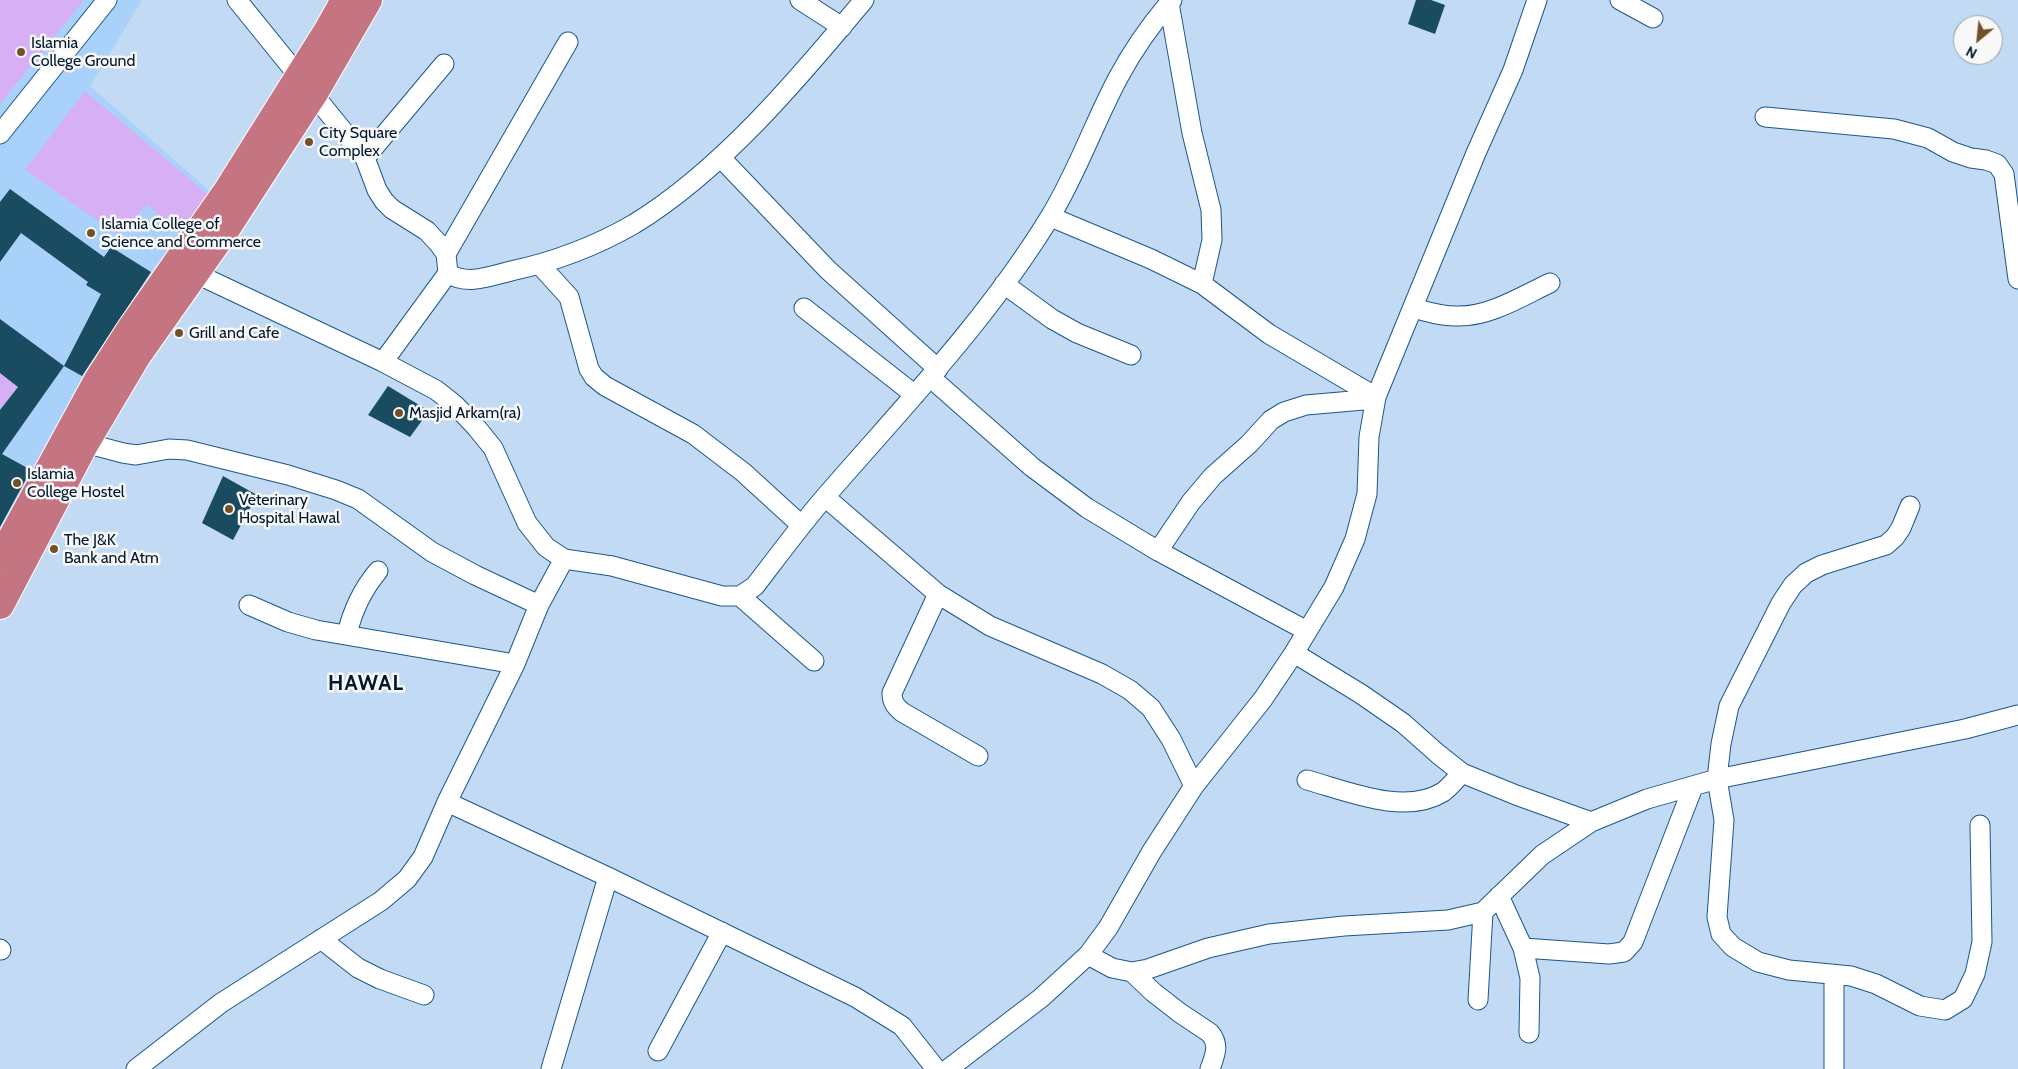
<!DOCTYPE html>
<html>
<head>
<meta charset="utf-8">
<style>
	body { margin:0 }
	#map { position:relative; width:2018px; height:1069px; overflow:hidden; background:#c2daf3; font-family:Cabin,sans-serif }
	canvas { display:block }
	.north { position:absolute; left:1953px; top:15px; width:50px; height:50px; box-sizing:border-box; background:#f8f8f8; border:1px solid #959ea7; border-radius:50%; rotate:208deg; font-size:14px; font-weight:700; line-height:20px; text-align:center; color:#01172d }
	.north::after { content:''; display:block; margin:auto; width:18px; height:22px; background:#725028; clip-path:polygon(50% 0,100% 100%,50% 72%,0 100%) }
</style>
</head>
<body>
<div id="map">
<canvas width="2018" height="1069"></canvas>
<div class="north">N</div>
</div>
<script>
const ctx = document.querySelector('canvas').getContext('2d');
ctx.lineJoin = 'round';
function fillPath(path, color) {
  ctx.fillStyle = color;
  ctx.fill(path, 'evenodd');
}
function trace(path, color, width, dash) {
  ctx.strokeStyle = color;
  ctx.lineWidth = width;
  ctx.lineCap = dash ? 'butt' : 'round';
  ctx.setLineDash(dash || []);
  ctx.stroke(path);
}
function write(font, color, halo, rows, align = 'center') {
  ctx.font = font + ' Cabin,sans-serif';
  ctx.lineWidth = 5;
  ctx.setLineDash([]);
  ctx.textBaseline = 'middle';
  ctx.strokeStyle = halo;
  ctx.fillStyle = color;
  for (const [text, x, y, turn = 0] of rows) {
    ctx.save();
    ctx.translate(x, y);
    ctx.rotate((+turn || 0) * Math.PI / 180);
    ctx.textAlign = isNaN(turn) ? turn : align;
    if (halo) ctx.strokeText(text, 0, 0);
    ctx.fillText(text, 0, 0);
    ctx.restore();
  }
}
const built = new Path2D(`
	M 0,0 L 142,0 L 90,86 L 212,193 L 151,272 L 0,542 Z`);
const green = new Path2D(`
	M 0,0 L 84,0 L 0,104 Z
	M 85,91 L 212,198 L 186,238 L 147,205 L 117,234 L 25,170 Z
	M 0,373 L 18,387 L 0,410 Z`);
const building = new Path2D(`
	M 1416,0 L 1431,0 L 1445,5 L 1435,34 L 1408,24 Z
	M 10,189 L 104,257 L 111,247 L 151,272 L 82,376 L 64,366 L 101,294 L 86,285 L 88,282 L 21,233 L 0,262 L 0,202 Z
	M 0,319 L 64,366 L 2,454 L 31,470 L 0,527 L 0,410 L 18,387 L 0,373 Z
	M 388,386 L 429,411 L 410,437 L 368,415 Z
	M 223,476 L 257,495 L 233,540 L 202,523 Z`);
const minor = new Path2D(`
	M 237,0 L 365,158 L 377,190 L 384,201 L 392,209 L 427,231 L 439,244 L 446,254 L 448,273 C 466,286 491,276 511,271 C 553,262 596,246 634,224 C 721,171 799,78 864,0
	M 800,0 L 842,27
	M 1620,0 L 1653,18
	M 1169,3 L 1192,133 L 1211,210 L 1212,240 L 1202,284
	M 1765,117 L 1894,129 L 1928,138 L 1953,152 L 1971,158 L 1986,160 L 1997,164 L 2004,174 L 2018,279
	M 0,134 L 107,0
	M 365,158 L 444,64
	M 721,158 L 828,270 L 938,369
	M 1051,217 L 1151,259 L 1202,284 L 1269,334 L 1376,397
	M 446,254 L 568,42
	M 540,265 L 569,297 L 589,369 L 594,377 L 605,386 L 693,434 L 743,472 L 801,525
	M 184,268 L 383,362 L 436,390 L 455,405 L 476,427 L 493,448 L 527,523 L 546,547 L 564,559
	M 1004,284 L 1052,319 L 1077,333 L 1131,355
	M 804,308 L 915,395
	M 1413,308 C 1428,312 1443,317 1459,316 C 1491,316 1522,296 1550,283
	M 383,362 L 448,273
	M 931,378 L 1032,467 L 1087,508 L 1158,551 L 1307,631
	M 85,443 L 123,453 L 136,455 L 169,449 L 187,450 L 288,475 L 336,490 L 358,499 L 432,552 L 475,575 L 539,605
	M 825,497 L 938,594 L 990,626 L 1102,674 L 1130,690 L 1151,708 L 1171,739 L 1194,786
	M 1910,506 L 1901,528 L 1895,537 L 1886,545 L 1822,565 L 1806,573 L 1793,585 L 1781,603 L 1729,706 L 1721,744 L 1717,779 L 1724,820 L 1717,917 L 1721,934 L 1733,947 L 1758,962 L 1789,970 L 1851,976 L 1876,984 L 1920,1006 L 1945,1010 L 1963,999 L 1975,974 L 1982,942 L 1980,825
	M 1158,551 L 1191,502 L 1213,476 L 1249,444 L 1271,420 L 1284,412 L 1306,405 L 1375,399
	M 938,594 L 892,693 C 892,702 895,706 902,712 L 978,756
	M 740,596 L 814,661
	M 249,605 L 288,622 L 316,630 L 515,664
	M 347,634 C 353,609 362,590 378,571
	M 1294,653 L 1361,694 L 1403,723 L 1438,754 L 1462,773 L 1516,795 L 1591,822
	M 1307,780 C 1347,791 1405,816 1443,792 C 1450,787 1456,779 1462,773
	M 447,802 L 608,877 L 855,997 L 902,1026 L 936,1069
	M 1499,896 L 1523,948 L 1530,978 L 1529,1033
	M 321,939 L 358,968 L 380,979 L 424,995
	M 1523,948 L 1609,954 L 1624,952 L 1633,942 L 1693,787
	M 0,949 L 1,950
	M 1088,955 L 1112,968 L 1132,972 L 1148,969 L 1208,948 L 1269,934 L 1344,926 L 1448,920 L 1483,912 L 1542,855 L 1591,822 L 1647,799 L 1717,779 L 1965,729 L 2018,715
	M 1132,972 L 1153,992 L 1180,1013 L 1210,1033 C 1220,1045 1215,1055 1210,1069
	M 1834,975 L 1834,1069
	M 1478,1000 L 1483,912
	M 658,1051 L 722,932
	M 136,1069 L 221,1003 L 381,901 L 407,879 L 423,857 L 447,802 L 515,664 L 539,605 L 564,559 L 612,566 L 722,596 L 740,596 L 755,586 C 778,556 800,526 825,497 C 903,407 987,320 1050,217 C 1077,173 1094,123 1118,78 C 1133,50 1151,24 1172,0
	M 551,1069 L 608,877
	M 948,1069 L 1041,998 L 1088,955 L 1108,928 L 1152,851 L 1194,786 L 1263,699 L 1294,653 L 1334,587 L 1355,539 L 1367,494 L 1369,437 L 1376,397 L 1476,153 L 1513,70 L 1537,0`);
const highway = new Path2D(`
	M 0,560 L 98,380 L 130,330 L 228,190 L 327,32 L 345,0
	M 0,605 L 85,443 L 136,357 L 224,232 L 314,93 L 368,0`);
const markers = [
	[21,52,5,"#725028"],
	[309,142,5,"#725028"],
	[91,233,5,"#725028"],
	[179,333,5,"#725028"],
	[399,413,5,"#725028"],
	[17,483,5,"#725028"],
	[229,509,5,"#725028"],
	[54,549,5,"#725028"]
];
const poiNames = [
	["Islamia",31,43],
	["College Ground",31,61],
	["City Square",319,133],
	["Complex",319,151],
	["Islamia College of",101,224],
	["Science and Commerce",101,242],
	["Grill and Cafe",189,333],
	["Masjid Arkam(ra)",409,413],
	["Islamia",27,474],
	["College Hostel",27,492],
	["Veterinary",239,500],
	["Hospital Hawal",239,518],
	["The J&K",64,540],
	["Bank and Atm",64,558]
];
const districtNames = [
	["HAWAL",366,684]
];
fillPath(built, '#aad1f9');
fillPath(green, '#d6aff4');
fillPath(building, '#194c61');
trace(minor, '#1a578c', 21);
trace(highway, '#fff', 30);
trace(minor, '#fff', 19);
trace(highway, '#c57482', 28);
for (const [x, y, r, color] of markers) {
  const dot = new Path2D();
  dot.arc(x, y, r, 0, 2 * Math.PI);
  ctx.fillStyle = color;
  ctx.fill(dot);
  trace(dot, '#f8f8f8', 2);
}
write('16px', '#01172d', '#f8f8f8', poiNames, 'left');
ctx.letterSpacing = '1px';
write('bold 21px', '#01172d', '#f8f8f8', districtNames);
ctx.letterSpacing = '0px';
</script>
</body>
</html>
